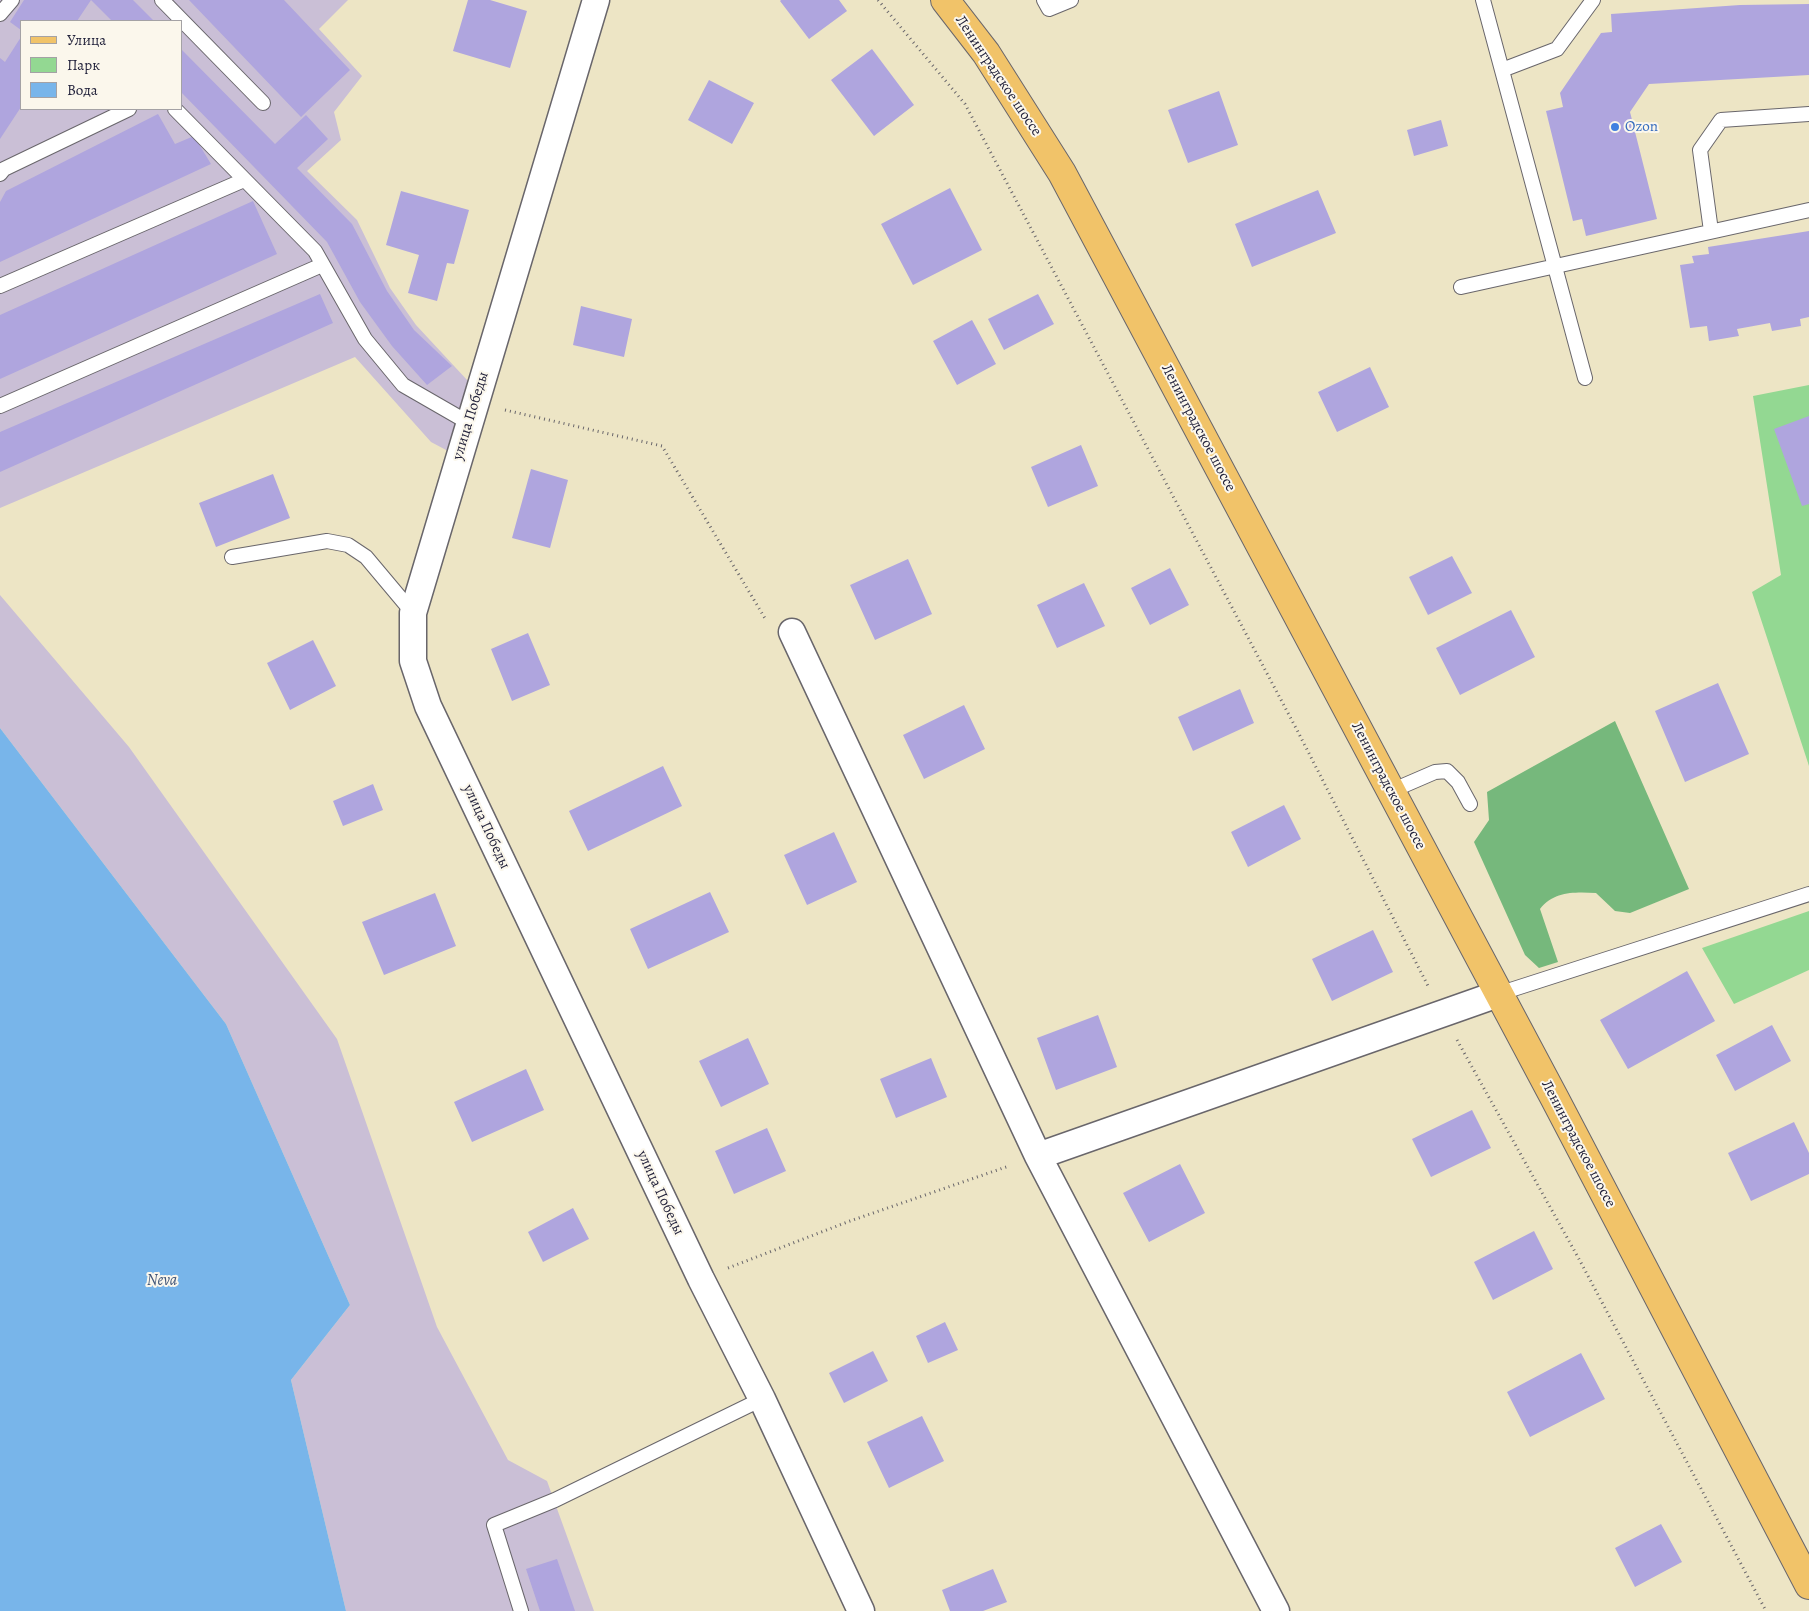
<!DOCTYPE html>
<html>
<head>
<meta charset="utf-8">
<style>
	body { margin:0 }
	#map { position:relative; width:1809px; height:1611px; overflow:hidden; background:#ede5c5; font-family:Alegreya,serif }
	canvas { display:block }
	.legend { position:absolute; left:20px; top:20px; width:162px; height:90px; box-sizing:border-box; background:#fbf7ec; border:1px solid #a4a2a5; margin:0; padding:6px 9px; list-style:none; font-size:15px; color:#22223b }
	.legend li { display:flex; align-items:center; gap:10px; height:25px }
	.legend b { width:25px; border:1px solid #a4a2a5 }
</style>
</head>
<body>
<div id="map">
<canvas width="1809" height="1611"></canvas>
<ul class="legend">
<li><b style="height:6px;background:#f1c369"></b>Улица</li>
<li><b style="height:14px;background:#93d892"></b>Парк</li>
<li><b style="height:14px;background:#78b5ea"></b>Вода</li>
</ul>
</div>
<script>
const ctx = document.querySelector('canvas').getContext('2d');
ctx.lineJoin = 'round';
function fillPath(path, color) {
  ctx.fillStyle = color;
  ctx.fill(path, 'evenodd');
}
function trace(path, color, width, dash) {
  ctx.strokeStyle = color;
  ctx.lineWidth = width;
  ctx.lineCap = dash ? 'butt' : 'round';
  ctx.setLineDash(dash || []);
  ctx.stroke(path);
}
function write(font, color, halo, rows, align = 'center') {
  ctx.font = font + ' Alegreya,serif';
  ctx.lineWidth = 4;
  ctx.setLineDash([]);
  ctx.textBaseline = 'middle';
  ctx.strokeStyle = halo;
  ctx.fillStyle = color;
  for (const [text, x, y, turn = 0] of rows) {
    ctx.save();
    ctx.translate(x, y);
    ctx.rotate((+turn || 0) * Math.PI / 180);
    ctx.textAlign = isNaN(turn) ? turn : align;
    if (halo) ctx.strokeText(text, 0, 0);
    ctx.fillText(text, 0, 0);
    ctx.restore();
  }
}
const industrial = new Path2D(`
	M 0,0 L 348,0 L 319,29 L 362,76 L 334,112 L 341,140 L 307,171 L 357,220 L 390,288 L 416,325 L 468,381 L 448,451 L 431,442 L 355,357 L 0,508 ZM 21,21 L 181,21 L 181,109 L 21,109 Z
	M 0,595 L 129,747 L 337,1039 L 437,1327 L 508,1460 L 547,1481 L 594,1611 L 346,1611 L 291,1380 L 350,1305 L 226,1024 L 0,728 Z`);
const green = new Path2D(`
	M 1809,385 L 1809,766 L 1752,592 L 1781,575 L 1753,396 Z
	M 1809,911 L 1809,970 L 1734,1004 L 1702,948 Z`);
const forest = new Path2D(`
	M 1615,721 L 1689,889 L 1630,913 L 1615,911 L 1596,893 C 1575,892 1554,891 1540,909 L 1558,962 L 1539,968 L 1525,955 L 1474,842 L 1489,820 L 1487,792 Z`);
const water = new Path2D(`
	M 0,728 L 226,1024 L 350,1305 L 291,1380 L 346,1611 L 0,1611 Z`);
const building = new Path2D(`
	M 24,0 L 91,0 L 77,21 L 21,21 L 21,30 L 10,22 Z
	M 91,0 L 133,0 L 154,21 L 112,21 Z
	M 189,0 L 284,0 L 350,70 L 301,117 Z
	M 468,0 L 490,0 L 527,11 L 510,68 L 453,51 Z
	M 781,0 L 839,0 L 847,11 L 809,39 L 780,1 Z
	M 1809,4 L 1809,75 L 1649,84 L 1630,112 L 1657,219 L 1586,236 L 1582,219 L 1573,221 L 1546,111 L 1563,107 L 1560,93 L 1601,33 L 1612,32 L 1611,14 L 1740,5 Z
	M 21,37 L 21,107 L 0,139 L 0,58 L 5,62 Z
	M 181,49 L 275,144 L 306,115 L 328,139 L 297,168 L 352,224 L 387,291 L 414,330 L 452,366 L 427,385 L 392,346 L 360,302 L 327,242 L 181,92 Z
	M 872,49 L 914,105 L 874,136 L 831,80 Z
	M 709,80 L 754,103 L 732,144 L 688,120 Z
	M 1219,91 L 1238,145 L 1188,163 L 1168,110 Z
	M 158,114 L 175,144 L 194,136 L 211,164 L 0,262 L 0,202 L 6,191 Z
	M 1441,120 L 1448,146 L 1414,156 L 1407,130 Z
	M 950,188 L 982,250 L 913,285 L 881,224 Z
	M 1318,190 L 1336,233 L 1252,267 L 1235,224 Z
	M 401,191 L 469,210 L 454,264 L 447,263 L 437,301 L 408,293 L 419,255 L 386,245 Z
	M 253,201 L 277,254 L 0,379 L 0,315 Z
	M 1809,231 L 1809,317 L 1800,319 L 1801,326 L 1772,331 L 1770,323 L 1737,329 L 1739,336 L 1709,341 L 1707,326 L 1690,328 L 1680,265 L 1694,263 L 1692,256 L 1709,254 L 1708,247 Z
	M 320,294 L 333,323 L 0,472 L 0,432 Z
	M 1038,294 L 1054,324 L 1004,350 L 988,319 Z
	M 581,306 L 632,319 L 624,357 L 573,345 Z
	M 972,320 L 996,364 L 957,385 L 933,341 Z
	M 1370,367 L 1389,407 L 1337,432 L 1318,392 Z
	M 1809,416 L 1809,504 L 1802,506 L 1774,429 Z
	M 1081,445 L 1098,486 L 1048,507 L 1031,467 Z
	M 531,469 L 568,480 L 550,548 L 512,538 Z
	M 273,474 L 290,518 L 216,547 L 199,503 Z
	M 1452,556 L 1472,593 L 1428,615 L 1409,577 Z
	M 908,559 L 932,614 L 875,640 L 850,585 Z
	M 1170,568 L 1189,605 L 1150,625 L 1131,588 Z
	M 1084,583 L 1105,626 L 1057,648 L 1037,605 Z
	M 1511,610 L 1535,657 L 1460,695 L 1436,648 Z
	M 528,633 L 550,685 L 512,701 L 491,649 Z
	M 313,640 L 336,686 L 290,710 L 267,663 Z
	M 1718,683 L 1749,754 L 1685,782 L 1655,711 Z
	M 1240,689 L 1254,723 L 1193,751 L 1178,717 Z
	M 964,705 L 985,749 L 924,779 L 903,735 Z
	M 663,766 L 682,806 L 588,851 L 569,811 Z
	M 373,784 L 383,810 L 343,826 L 333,801 Z
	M 1284,805 L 1301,839 L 1248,867 L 1231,832 Z
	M 834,832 L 857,882 L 807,905 L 784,855 Z
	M 710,892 L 729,932 L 648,969 L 630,929 Z
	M 435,893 L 456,946 L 384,975 L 362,922 Z
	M 1373,930 L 1393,972 L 1332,1001 L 1312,959 Z
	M 1687,971 L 1715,1021 L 1628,1069 L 1600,1020 Z
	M 1098,1015 L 1117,1067 L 1056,1090 L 1037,1038 Z
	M 1772,1025 L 1791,1061 L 1735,1091 L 1716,1055 Z
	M 748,1038 L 769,1084 L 721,1107 L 699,1061 Z
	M 931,1058 L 947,1097 L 896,1118 L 880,1079 Z
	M 526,1069 L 544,1110 L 472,1142 L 454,1102 Z
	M 1472,1110 L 1491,1148 L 1431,1177 L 1412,1139 Z
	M 1794,1122 L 1809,1153 L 1809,1174 L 1751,1201 L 1728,1153 Z
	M 767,1128 L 786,1171 L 734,1194 L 715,1151 Z
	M 1180,1164 L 1205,1213 L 1149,1242 L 1123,1193 Z
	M 573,1208 L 589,1239 L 543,1262 L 528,1232 Z
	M 1534,1231 L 1553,1269 L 1493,1300 L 1474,1262 Z
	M 945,1322 L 958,1350 L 928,1363 L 916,1336 Z
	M 873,1351 L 888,1381 L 844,1403 L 829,1373 Z
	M 1581,1353 L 1605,1399 L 1530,1437 L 1507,1392 Z
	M 922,1416 L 944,1461 L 889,1488 L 867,1442 Z
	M 1661,1524 L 1682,1562 L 1635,1587 L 1615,1548 Z
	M 557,1559 L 575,1611 L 540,1611 L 526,1569 Z
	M 993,1569 L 1007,1602 L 983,1611 L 950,1611 L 942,1590 Z`);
const path = new Path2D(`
	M 878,0 L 965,104 L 1297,730 L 1428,986
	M 505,410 L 662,446 L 766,620
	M 1457,1040 L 1579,1259 L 1766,1611
	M 728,1268 L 850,1221 L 1009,1166`);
const service = new Path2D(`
	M 162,0 L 263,103
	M 1044,0 L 1049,9 L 1071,0
	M 1483,0 L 1585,378
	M 0,14 L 12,0
	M 1502,70 L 1557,49 L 1593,0
	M 175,109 L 315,251 L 365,339 L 403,385 L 469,423
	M 0,174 L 4,169 L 129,109
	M 1711,231 L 1700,150 L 1721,120 L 1809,114
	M 0,286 L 244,180
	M 1461,287 L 1809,210
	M 0,406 L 322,265
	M 232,557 L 327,541 L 348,545 L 366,557 L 413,613
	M 1391,791 L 1435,772 L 1447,771 L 1458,782 L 1470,804
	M 1498,994 L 1809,894
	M 521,1611 L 494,1525 L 555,1500 L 762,1399`);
const minor = new Path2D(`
	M 596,0 L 413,613 L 413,661 L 428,706 L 701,1279 L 762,1399 L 861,1611
	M 792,632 L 1038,1156 L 1276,1611
	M 1038,1156 L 1498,994`);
const primary = new Path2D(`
	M 945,0 L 986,53 L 1062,173 L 1555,1099 L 1809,1585`);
const markers = [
	[1615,127,5,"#3f7fe0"]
];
const streetNames = [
	["Ленинградское шоссе",998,76,56],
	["улица Победы",471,416,-73],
	["Ленинградское шоссе",1198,428,62],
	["Ленинградское шоссе",1388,786,62],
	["улица Победы",486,827,65],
	["Ленинградское шоссе",1578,1144,62],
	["улица Победы",660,1193,65]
];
const shopNames = [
	["Ozon",1625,127]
];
const waterNames = [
	["Neva",162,1281]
];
fillPath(industrial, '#cabfd6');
fillPath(green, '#93d892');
fillPath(forest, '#76b87c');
fillPath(water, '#78b5ea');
fillPath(building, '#afa5de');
trace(service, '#69666b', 16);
trace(minor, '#69666b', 29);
trace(primary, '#69666b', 30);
trace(path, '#69666b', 3, [1, 4]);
trace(service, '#fff', 14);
trace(minor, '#fff', 26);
trace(primary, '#f1c369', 28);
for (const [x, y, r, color] of markers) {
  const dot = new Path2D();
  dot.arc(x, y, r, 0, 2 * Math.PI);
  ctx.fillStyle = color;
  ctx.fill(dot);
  trace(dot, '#fbf7ec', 2);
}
write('15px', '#22223b', '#fbf7ec', streetNames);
write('15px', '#366cbe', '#fbf7ec', shopNames, 'left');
write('italic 16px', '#405578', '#fbf7ec', waterNames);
</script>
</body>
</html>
